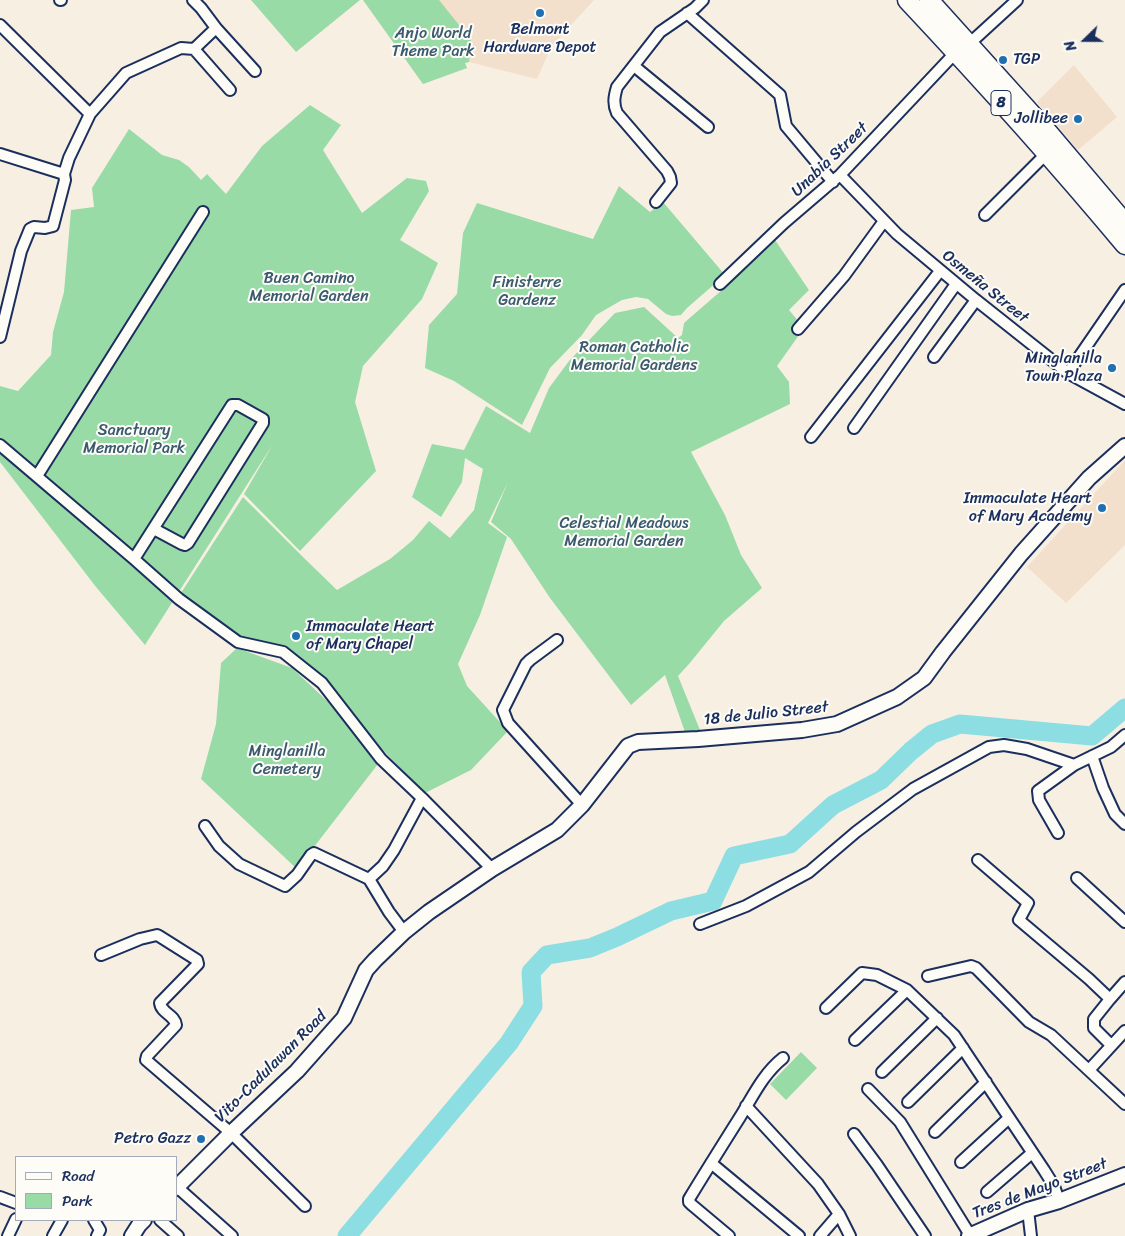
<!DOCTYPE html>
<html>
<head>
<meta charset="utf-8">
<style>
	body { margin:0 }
	#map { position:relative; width:1125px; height:1236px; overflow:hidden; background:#f8efe3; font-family:Sriracha,sans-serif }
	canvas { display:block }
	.legend { position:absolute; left:15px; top:1156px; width:162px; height:65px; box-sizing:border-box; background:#fdfcf7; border:1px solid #a3aaba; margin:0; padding:6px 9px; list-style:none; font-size:15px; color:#1b2f5e }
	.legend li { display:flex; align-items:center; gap:10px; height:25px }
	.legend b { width:25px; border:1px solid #a3aaba }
	.north { position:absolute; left:1060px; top:15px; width:50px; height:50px; -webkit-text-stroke:4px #fdfcf7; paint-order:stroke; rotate:248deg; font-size:14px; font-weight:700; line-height:20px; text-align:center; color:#1b2f5e }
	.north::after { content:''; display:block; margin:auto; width:18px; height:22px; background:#1b2f5e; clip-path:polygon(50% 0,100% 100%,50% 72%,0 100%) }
</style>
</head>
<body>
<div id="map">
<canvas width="1125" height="1236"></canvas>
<ul class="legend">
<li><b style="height:6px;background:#fdfcf7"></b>Road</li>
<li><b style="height:14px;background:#98dba6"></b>Park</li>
</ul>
<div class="north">N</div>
</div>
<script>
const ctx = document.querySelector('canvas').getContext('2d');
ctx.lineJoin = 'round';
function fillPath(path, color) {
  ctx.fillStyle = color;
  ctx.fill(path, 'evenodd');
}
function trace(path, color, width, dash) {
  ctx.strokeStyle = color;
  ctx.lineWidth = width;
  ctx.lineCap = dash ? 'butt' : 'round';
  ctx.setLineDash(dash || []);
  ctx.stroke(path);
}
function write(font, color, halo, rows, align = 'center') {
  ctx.font = font + ' Sriracha,sans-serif';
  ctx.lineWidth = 4;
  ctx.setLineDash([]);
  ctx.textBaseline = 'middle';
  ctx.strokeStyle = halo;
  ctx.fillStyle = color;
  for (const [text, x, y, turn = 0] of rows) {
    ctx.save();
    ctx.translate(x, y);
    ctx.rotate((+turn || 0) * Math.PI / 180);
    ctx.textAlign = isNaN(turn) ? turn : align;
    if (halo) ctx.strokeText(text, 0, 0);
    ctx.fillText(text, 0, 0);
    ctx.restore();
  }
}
const built = new Path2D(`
	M 363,0 L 594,0 L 551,47 L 537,79 L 469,62 L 465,63 L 467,68 L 423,84 Z
	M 1074,65 L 1117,117 L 1078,150 L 1037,102 Z
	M 1125,460 L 1125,545 L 1066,603 L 1027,567 Z`);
const green = new Path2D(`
	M 251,0 L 360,0 L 296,52 Z
	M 363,0 L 439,0 L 471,40 L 469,62 L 465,63 L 467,68 L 423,84 Z
	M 310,105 L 341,125 L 323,150 L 362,213 L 407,178 L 426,181 L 429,191 L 400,240 L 438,263 L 422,299 L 363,366 L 355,402 L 376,471 L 300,551 L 244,494 L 273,444 L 145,645 L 96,587 L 0,462 L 0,386 L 18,391 L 51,355 L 53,332 L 64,292 L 71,210 L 94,207 L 92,188 L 129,129 L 162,155 L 179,160 L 189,167 L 201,180 L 207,174 L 226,194 L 262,146 Z
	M 619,186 L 650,212 L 663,202 L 725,275 L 687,308 L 681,315 L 672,316 L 666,314 L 648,299 L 636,297 L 622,300 L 596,315 L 582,335 L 550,368 L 522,425 L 454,381 L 425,368 L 429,325 L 457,294 L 463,233 L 477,203 L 593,239 Z
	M 775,240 L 809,290 L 789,310 L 804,328 L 777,366 L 789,382 L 790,404 L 691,452 L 725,515 L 741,555 L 762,588 L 724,621 L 689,664 L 678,676 L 700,730 L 685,732 L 665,675 L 631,705 L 550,598 L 511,539 L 491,522 L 508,482 L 488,523 L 507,537 L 480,615 L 458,664 L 467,686 L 508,731 L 471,770 L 425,793 L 367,734 L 341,697 L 283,649 L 240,640 L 179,596 L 243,497 L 305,559 L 337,590 L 390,559 L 413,540 L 429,521 L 450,538 L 474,510 L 483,469 L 465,458 L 462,482 L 441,517 L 412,497 L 432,444 L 464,450 L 486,406 L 530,433 L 549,388 L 569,361 L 615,313 L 644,307 L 678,338 L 682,335 L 684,323 L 730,283 Z
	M 237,648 L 292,668 L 341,714 L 378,764 L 297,869 L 201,779 L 216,724 L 221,663 Z
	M 801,1052 L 817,1068 L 786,1100 L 770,1084 Z`);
const river = new Path2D(`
	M 347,1236 L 509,1043 L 533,1006 L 531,972 L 547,955 L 590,948 L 617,937 L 671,911 L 713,901 L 734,856 L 790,844 L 833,805 L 881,780 L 911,751 L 932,734 L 960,724 L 1092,736 L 1125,708`);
const street = new Path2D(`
	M 60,0 L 61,0
	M 193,0 L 201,8 L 216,28 L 194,49
	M 687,13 L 780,95 L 786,126 L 833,182
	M 0,25 L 90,114
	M 216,28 L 255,71
	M 969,44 L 1017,0
	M 634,66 L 708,127
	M 0,154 L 64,174
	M 840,175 L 897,234 L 976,300 L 1068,373 L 1125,404
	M 656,202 L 671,183 L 670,177 L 667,171 L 617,113 C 613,104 614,97 617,87 L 660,32 L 695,8 L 703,0
	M 985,215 L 1047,153
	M 720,284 L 784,223 L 840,175 L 956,52
	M 798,329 L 844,276 L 884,221
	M 0,337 L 21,251 L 30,229 L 34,227 L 45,228 L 53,226 L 65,180 L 64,174 L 69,158 L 90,114 L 126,73 L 181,48 L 194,49 L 230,90
	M 934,357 L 976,300
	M 1068,373 L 1125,290
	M 854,428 L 956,284
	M 811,437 L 940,271
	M 0,445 L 134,559 L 179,599 L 238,642 L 283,652 L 322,683 L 381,759 L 422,798 L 492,869
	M 37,476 L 203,212
	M 134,559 L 232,405 L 238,405 L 263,419 L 263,423 L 188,543 L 185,545 L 182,544 L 154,529
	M 557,640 L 530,660 L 526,664 L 503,710 L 508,723 L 582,805
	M 1092,756 L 1103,788 L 1115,814 L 1125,824
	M 205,826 L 219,846 L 239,864 L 285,886 L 297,875 L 311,855 L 314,853 L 369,879 L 389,912 L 404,932
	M 1058,833 L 1039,800 L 1038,791 L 1074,765 L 1111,747 L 1125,735
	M 978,860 L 1028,903 L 1019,920 L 1089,979 L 1110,999
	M 1077,878 L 1125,922
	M 369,879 L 383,866 L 394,850 L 422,798
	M 700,924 L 746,906 L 809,872 L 856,832 L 913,789 L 989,747 L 1004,745 L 1027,749 L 1074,765
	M 101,955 L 140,939 L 157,935 L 159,936 L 197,960 L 198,964 L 160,1003 C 161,1013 175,1015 176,1025 L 147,1056 L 146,1060 L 231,1133 L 305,1206
	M 928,976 L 971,966 L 976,968 L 1029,1022 L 1051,1035 L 1125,1104
	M 826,1008 L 862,973 L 877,975 L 907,990 L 954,1035 L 1044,1170 L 1054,1186 L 1059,1201
	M 855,1040 L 907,990
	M 1111,1045 L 1094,1028 L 1094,1019 L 1110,999 L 1125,982
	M 1089,1070 L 1125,1031
	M 882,1072 L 937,1018
	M 868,1089 L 900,1122 L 970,1235
	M 908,1102 L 963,1048
	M 746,1106 L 818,1184 L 839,1214 L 850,1236
	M 935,1132 L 986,1082
	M 854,1134 L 877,1165 L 925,1236
	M 961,1162 L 1009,1118
	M 711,1163 L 799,1236
	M 177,1187 L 232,1236
	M 987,1192 L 1032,1153
	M 0,1197 L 16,1203
	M 1028,1210 L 1031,1236
	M 94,1220 L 100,1230 L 97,1236
	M 160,1220 L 178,1236
	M 8,1236 L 16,1219
	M 53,1236 L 62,1220
	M 729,1236 L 692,1205 L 689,1202 L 689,1199 C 706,1171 723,1144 740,1117 C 753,1096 763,1074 783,1058
	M 820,1236 L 839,1214`);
const secondary = new Path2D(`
	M 176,1188 L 231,1133 L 297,1071 L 344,1018 L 366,970 L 375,960 L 404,932 L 429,912 L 492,869 L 557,830 L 582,805 L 628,746 L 638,742 L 698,739 L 802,730 L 837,724 L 897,697 L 924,678 L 943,652 L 1021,554 L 1089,478 L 1125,446
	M 132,1236 L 139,1225 L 144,1220
	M 969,1236 L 1028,1210 L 1059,1201 L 1125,1175`);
const highway = new Path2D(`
	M 907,0 C 982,80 1055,161 1125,245
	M 929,0 L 1048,132 L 1125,223`);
const markers = [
	[540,13,5,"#1f6fb2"],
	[1003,60,5,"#1f6fb2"],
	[1078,119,5,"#1f6fb2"],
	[1112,368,5,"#1f6fb2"],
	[1102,508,5,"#1f6fb2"],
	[296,636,5,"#1f6fb2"],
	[201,1139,5,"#1f6fb2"]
];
const shields = [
	[1001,103,20]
];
const shieldNames = [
	["8",1001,103]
];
const poiNames = [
	["Belmont",540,30,"center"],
	["Hardware Depot",540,48,"center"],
	["TGP",1013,60,"left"],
	["Jollibee",1068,119],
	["Minglanilla",1102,359],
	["Town Plaza",1102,377],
	["Immaculate Heart",1092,499],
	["of Mary Academy",1092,517],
	["Immaculate Heart",306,627,"left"],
	["of Mary Chapel",306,645,"left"],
	["Petro Gazz",191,1139]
];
const parkNames = [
	["Anjo World",433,34],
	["Theme Park",433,52],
	["Buen Camino",309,279],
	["Memorial Garden",309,297],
	["Finisterre",527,283],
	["Gardenz",527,301],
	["Roman Catholic",634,348],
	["Memorial Gardens",634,366],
	["Sanctuary",134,431],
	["Memorial Park",134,449],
	["Celestial Meadows",624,524],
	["Memorial Garden",624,542],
	["Minglanilla",287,752],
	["Cemetery",287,770]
];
const streetNames = [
	["Unabia Street",830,160,-44],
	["Osmeña Street",985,287,39],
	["18 de Julio Street",766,714,-6],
	["Vito-Cadulawan Road",271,1067,-45],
	["Tres de Mayo Street",1040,1189,-21]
];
fillPath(built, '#f2dfcc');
fillPath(green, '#98dba6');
trace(river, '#8cdee2', 19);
trace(street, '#1b2f5e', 14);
trace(secondary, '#1b2f5e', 18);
trace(highway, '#1b2f5e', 21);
trace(street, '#fdfcf7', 10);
trace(secondary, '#fdfcf7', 14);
trace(highway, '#fdfcf7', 18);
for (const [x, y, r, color] of markers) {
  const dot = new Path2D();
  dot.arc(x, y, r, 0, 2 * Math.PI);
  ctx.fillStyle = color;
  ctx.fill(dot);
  trace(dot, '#fdfcf7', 2);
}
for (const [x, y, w] of shields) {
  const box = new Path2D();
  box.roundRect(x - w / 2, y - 12.5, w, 25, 4);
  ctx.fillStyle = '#fdfcf7';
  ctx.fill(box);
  trace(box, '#1b2f5e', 1);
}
write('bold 15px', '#1b2f5e', null, shieldNames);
write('16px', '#1b2f5e', '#fdfcf7', poiNames, 'right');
write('16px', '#3a5a70', '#fdfcf7', parkNames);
write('16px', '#1b2f5e', '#fdfcf7', streetNames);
</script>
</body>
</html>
